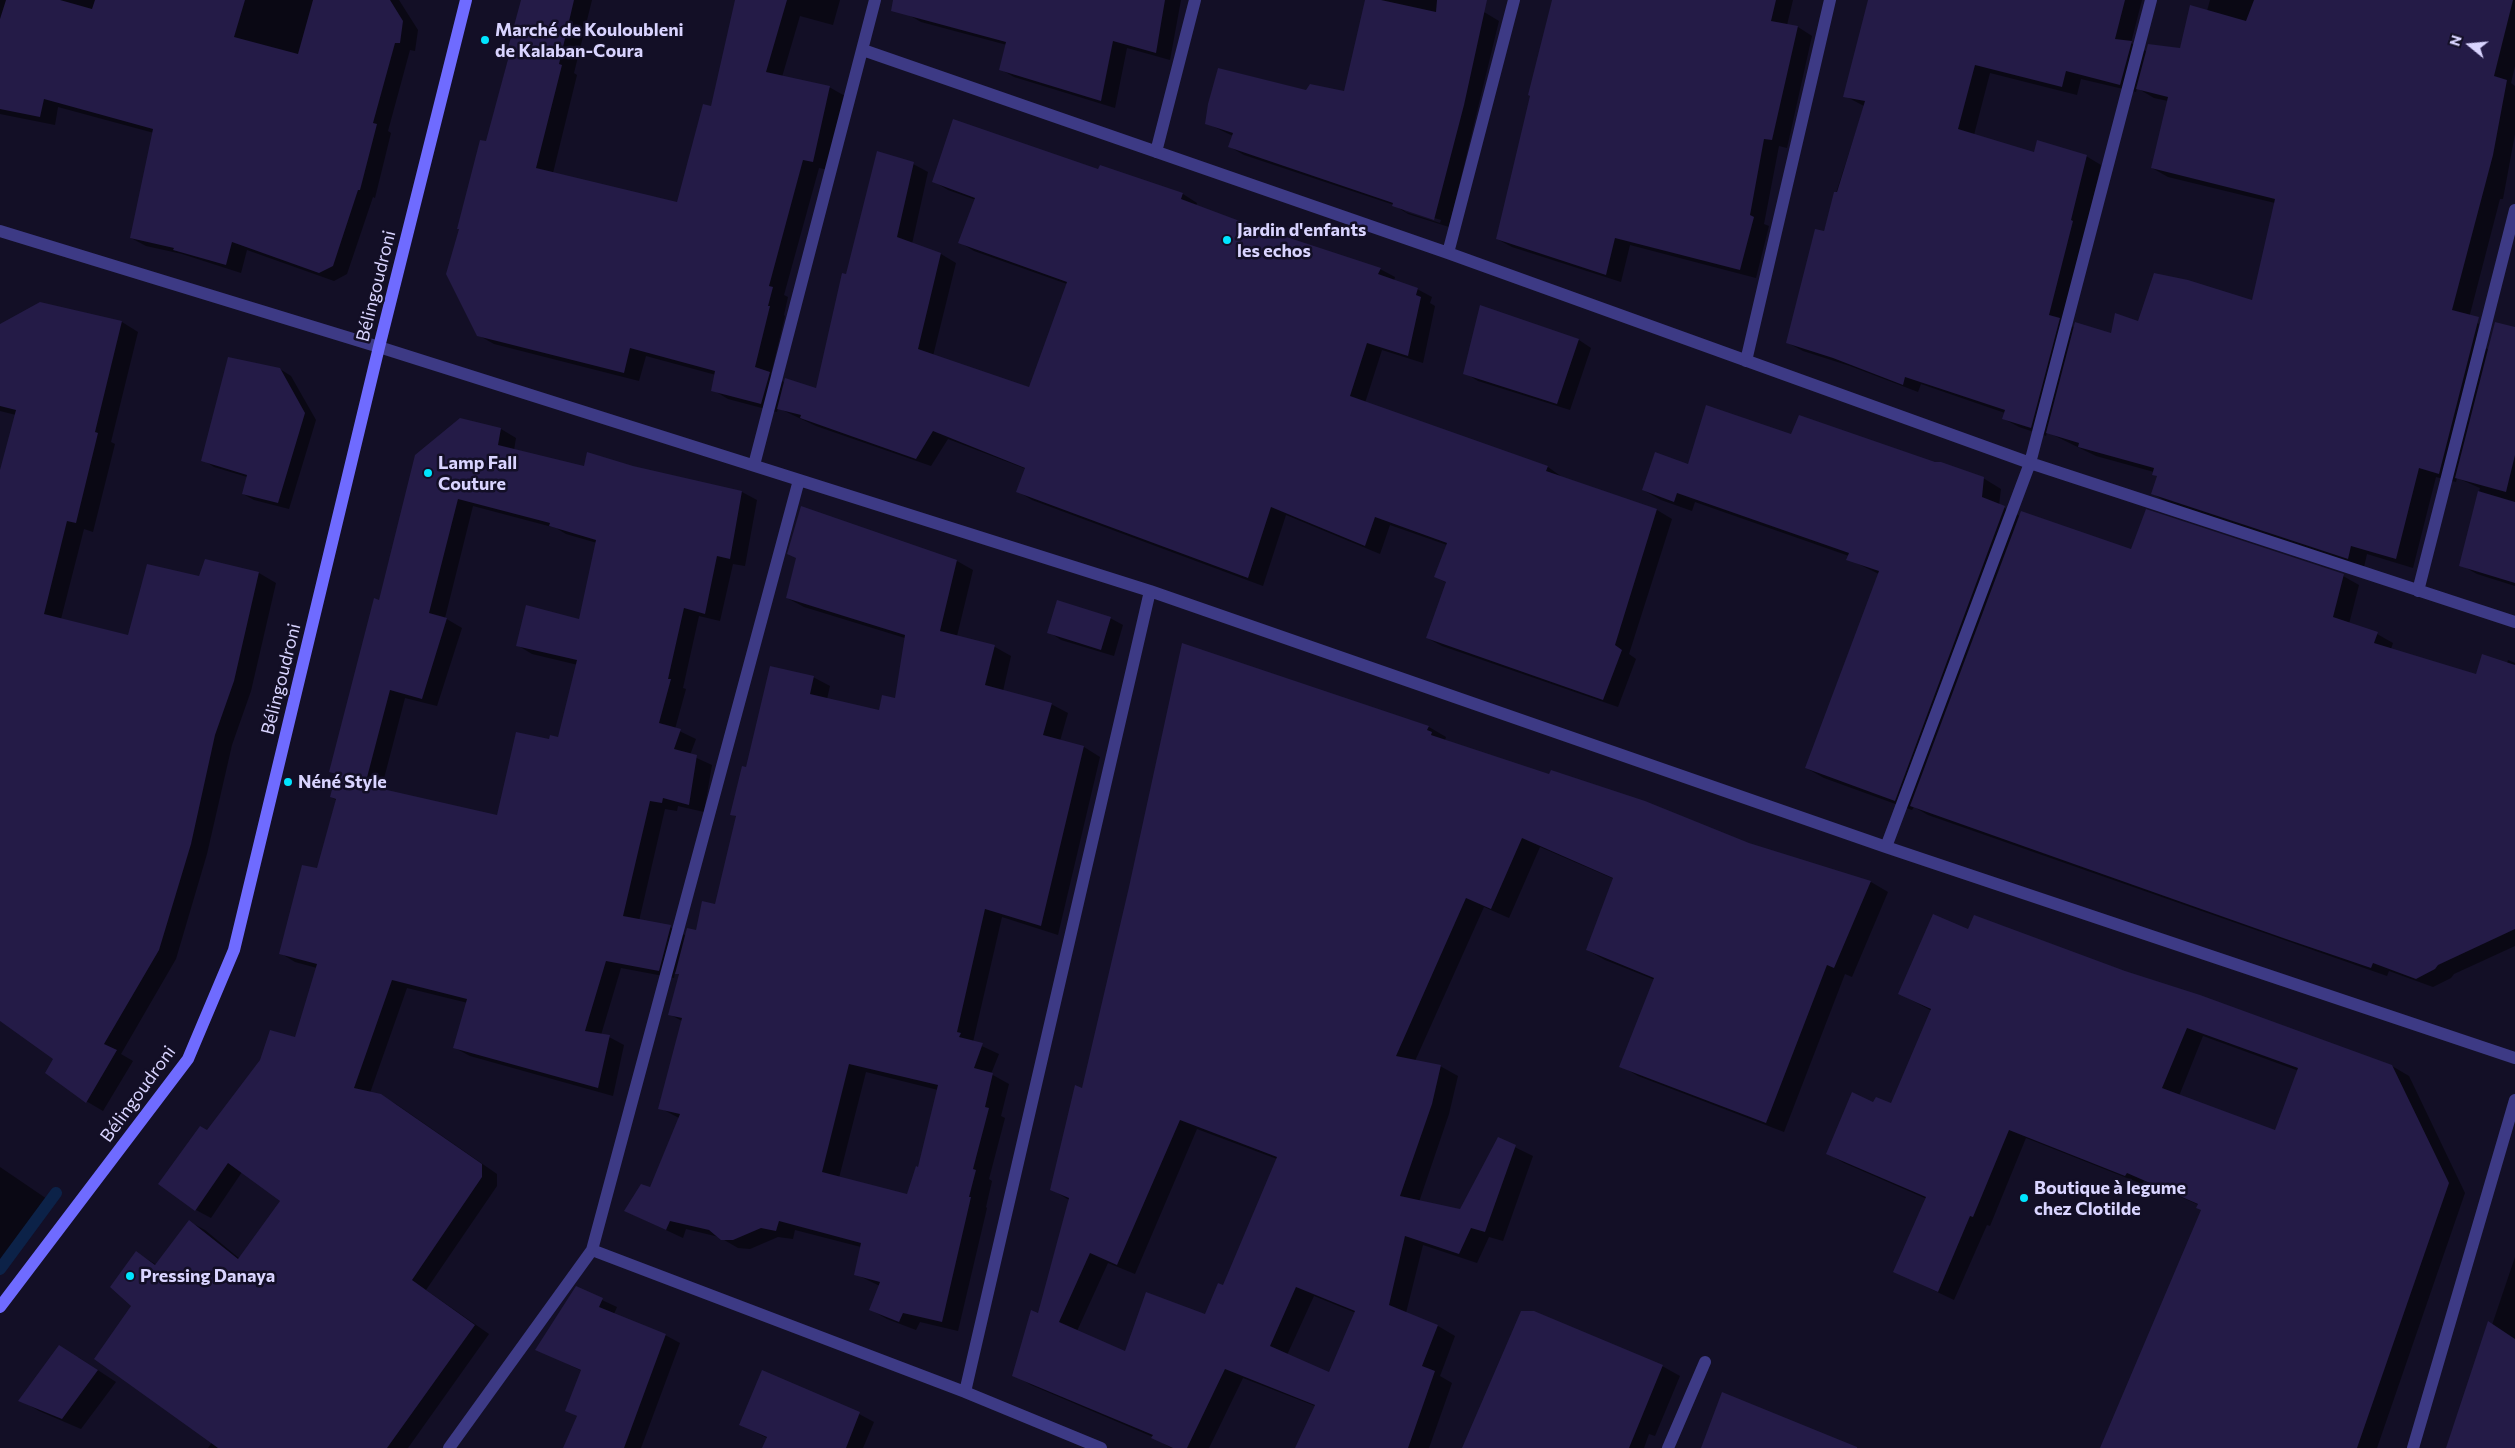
<!DOCTYPE html>
<html>
<head>
<meta charset="utf-8">
<style>
	body { margin:0 }
	#map { position:relative; width:2515px; height:1448px; overflow:hidden; background:#130f26; font-family:Commissioner,sans-serif }
	canvas { display:block }
	.north { position:absolute; left:2445px; top:20px; width:50px; height:50px; -webkit-text-stroke:4px #130f26; paint-order:stroke; rotate:287deg; font-size:14px; font-weight:700; line-height:20px; text-align:center; color:#d9d4ff }
	.north::after { content:''; display:block; margin:auto; width:18px; height:22px; background:#d9d4ff; clip-path:polygon(50% 0,100% 100%,50% 72%,0 100%) }
</style>
</head>
<body>
<div id="map">
<canvas width="2515" height="1448"></canvas>
<div class="north">N</div>
</div>
<script>
const ctx = document.querySelector('canvas').getContext('2d');
ctx.lineJoin = 'round';
function fillPath(path, color) {
  ctx.fillStyle = color;
  ctx.fill(path, 'evenodd');
}
function trace(path, color, width, dash) {
  ctx.strokeStyle = color;
  ctx.lineWidth = width;
  ctx.lineCap = dash ? 'butt' : 'round';
  ctx.setLineDash(dash || []);
  ctx.stroke(path);
}
function write(font, color, halo, rows, align = 'center') {
  ctx.font = font + ' Commissioner,sans-serif';
  ctx.lineWidth = 5;
  ctx.setLineDash([]);
  ctx.textBaseline = 'middle';
  ctx.strokeStyle = halo;
  ctx.fillStyle = color;
  for (const [text, x, y, turn = 0] of rows) {
    ctx.save();
    ctx.translate(x, y);
    ctx.rotate((+turn || 0) * Math.PI / 180);
    ctx.textAlign = isNaN(turn) ? turn : align;
    if (halo) ctx.strokeText(text, 0, 0);
    ctx.fillText(text, 0, 0);
    ctx.restore();
  }
}
const shadow = new Path2D(`
	M 0,0 L 399,0 L 418,30 L 415,51 L 410,50 L 388,131 L 391,133 L 375,198 L 373,197 L 347,274 L 334,281 L 247,250 L 241,273 L 182,254 L 146,246 L 131,238 L 154,133 L 58,107 L 55,125 L 0,114 Z
	M 523,0 L 592,0 L 574,73 L 577,75 L 553,173 L 678,204 L 712,107 L 738,0 L 840,0 L 833,25 L 800,16 L 782,77 L 829,87 L 845,96 L 829,170 L 819,168 L 784,295 L 788,297 L 784,315 L 785,316 L 771,374 L 785,383 L 817,390 L 847,275 L 913,164 L 928,172 L 912,244 L 941,254 L 956,263 L 933,356 L 1030,389 L 1067,284 L 974,251 L 959,242 L 976,200 L 948,190 L 933,181 L 1099,171 L 1101,166 L 1183,194 L 1197,203 L 1196,206 L 1253,227 L 1380,269 L 1395,277 L 1394,281 L 1417,289 L 1432,297 L 1430,303 L 1435,306 L 1423,363 L 1382,350 L 1365,403 L 1548,467 L 1562,477 L 1657,510 L 1672,519 L 1629,654 L 1636,659 L 1618,707 L 1442,646 L 1427,638 L 1447,583 L 1435,577 L 1447,545 L 1390,525 L 1380,554 L 1286,515 L 1263,586 L 1032,500 L 1017,491 L 1026,469 L 948,439 L 931,466 L 816,426 L 778,408 L 777,412 L 728,399 L 713,390 L 716,375 L 646,356 L 639,381 L 494,344 L 478,335 L 487,142 Z
	M 911,0 L 1181,0 L 1170,60 L 1127,48 L 1115,108 L 1014,77 L 1000,69 L 1007,45 L 921,22 L 907,14 Z
	M 1366,0 L 1482,0 L 1484,12 L 1499,21 L 1449,227 L 1408,214 L 1394,205 L 1244,155 L 1230,147 L 1233,136 L 1206,123 L 1306,92 L 1345,92 ZM 1401,208 L 1441,220 L 1440,223 L 1406,212 Z
	M 1557,0 L 1793,0 L 1787,25 L 1798,27 L 1812,36 L 1787,148 L 1779,146 L 1764,224 L 1769,226 L 1756,278 L 1630,245 L 1621,282 L 1512,247 L 1497,239 Z
	M 1870,0 L 2142,0 L 2131,43 L 2147,52 L 2181,49 L 2207,11 L 2210,0 L 2515,0 L 2515,66 L 2511,83 L 2515,86 L 2515,134 L 2503,199 L 2500,199 L 2469,318 L 2479,324 L 2476,342 L 2489,350 L 2515,329 L 2515,586 L 2477,574 L 2461,565 L 2480,488 L 2457,478 L 2456,482 L 2436,477 L 2413,568 L 2367,554 L 2364,567 L 2169,503 L 2153,494 L 2159,477 L 2154,474 L 2154,472 L 2096,456 L 2047,432 L 2046,436 L 2019,427 L 2004,419 L 2005,413 L 1921,384 L 1918,392 L 1850,366 L 1803,351 L 1788,343 L 1864,106 L 1845,96 ZM 1990,73 L 2077,95 L 2081,79 L 2136,92 L 2137,88 L 2154,98 L 2168,101 L 2152,168 L 2168,177 L 2275,203 L 2253,301 L 2139,322 L 2112,334 L 2075,328 L 2064,322 L 2101,165 L 2086,156 L 2035,154 L 1974,135 Z
	M 122,322 L 138,332 L 111,442 L 115,444 L 93,532 L 84,529 L 61,619 L 129,636 L 200,577 L 205,561 L 259,573 L 276,583 L 251,691 L 232,745 L 207,854 L 176,959 L 121,1054 L 133,1061 L 103,1111 L 86,1101 L 55,1059 L 0,1020 L 0,474 L 16,415 L 0,411 L 0,333 Z
	M 1579,340 L 1591,348 L 1570,410 L 1478,381 L 1465,373 Z
	M 280,369 L 291,376 L 316,420 L 289,509 L 254,500 L 243,494 L 247,477 L 214,467 L 203,460 Z
	M 501,429 L 516,438 L 514,450 L 585,468 L 633,468 L 742,492 L 757,500 L 745,566 L 733,564 L 720,621 L 699,616 L 683,688 L 686,689 L 675,729 L 696,739 L 690,755 L 712,765 L 704,812 L 678,806 L 677,811 L 665,809 L 639,921 L 670,927 L 686,936 L 697,932 L 716,905 L 737,817 L 731,814 L 747,769 L 813,677 L 830,686 L 827,699 L 880,712 L 896,699 L 905,638 L 804,607 L 787,598 L 957,561 L 973,570 L 957,636 L 995,647 L 1011,656 L 1003,691 L 1051,704 L 1068,713 L 1060,741 L 1084,747 L 1100,757 L 1058,935 L 1002,917 L 973,1042 L 999,1054 L 991,1074 L 1009,1084 L 1001,1116 L 1005,1118 L 989,1179 L 992,1181 L 986,1207 L 987,1208 L 958,1331 L 920,1322 L 916,1330 L 887,1319 L 871,1310 L 880,1286 L 855,1274 L 861,1247 L 795,1230 L 793,1239 L 778,1237 L 750,1249 L 738,1248 L 719,1237 L 686,1229 L 683,1238 L 625,1211 L 650,1188 L 679,1118 L 660,1108 L 682,1021 L 669,1014 L 680,975 L 675,972 L 674,978 L 621,968 L 601,1035 L 609,1037 L 624,1045 L 613,1096 L 470,1056 L 455,1048 L 468,1003 L 407,988 L 370,1093 L 380,1095 L 396,1104 L 497,1174 L 497,1186 L 426,1290 L 489,1334 L 408,1448 L 208,1448 L 212,1442 L 133,1306 L 137,1253 L 157,1265 L 190,1222 L 205,1230 L 240,1259 L 281,1201 L 242,1172 L 211,1218 L 196,1210 L 208,1132 L 296,1039 L 317,968 L 295,962 L 280,953 L 318,870 L 336,800 L 331,797 L 337,775 L 330,772 L 380,601 ZM 473,506 L 556,528 L 566,534 L 597,543 L 579,621 L 517,645 L 532,654 L 578,665 L 559,738 L 550,741 L 498,816 L 381,790 L 405,698 L 437,706 L 462,628 L 445,618 ZM 866,1072 L 938,1090 L 919,1168 L 908,1195 L 839,1178 Z
	M 1791,435 L 1983,478 L 2001,489 L 1999,505 L 2020,516 L 2132,550 L 2343,576 L 2359,585 L 2349,624 L 2377,634 L 2393,643 L 2391,649 L 2477,675 L 2507,663 L 2508,660 L 2515,663 L 2515,946 L 2454,974 L 2451,978 L 2433,987 L 2389,971 L 2387,976 L 1928,815 L 1914,807 L 1912,810 L 1824,778 L 1806,768 L 1879,574 L 1848,559 L 1849,556 L 1695,502 L 1692,511 L 1661,500 L 1643,490 L 1689,466 Z
	M 1110,618 L 1123,625 L 1114,656 L 1061,640 L 1049,632 Z
	M 1183,645 L 1429,727 L 1446,737 L 1445,740 L 1749,844 L 1871,882 L 1888,892 L 1852,977 L 1845,974 L 1784,1132 L 1638,1076 L 1621,1066 L 1655,980 L 1605,960 L 1587,950 L 1614,879 L 1540,847 L 1509,918 L 1484,907 L 1415,1061 L 1440,1066 L 1458,1076 L 1449,1114 L 1419,1202 L 1461,1210 L 1498,1139 L 1533,1156 L 1503,1241 L 1489,1237 L 1477,1263 L 1423,1245 L 1406,1313 L 1438,1326 L 1455,1336 L 1440,1376 L 1452,1383 L 1429,1448 L 1296,1448 L 1315,1406 L 1243,1378 L 1209,1448 L 1171,1448 L 1153,1437 L 1031,1385 L 1014,1375 L 1039,1315 L 1069,1200 L 1051,1189 L 1083,1090 L 1130,887 ZM 1197,1129 L 1277,1159 L 1224,1287 L 1205,1316 L 1125,1353 L 1077,1331 L 1108,1263 L 1135,1274 ZM 1314,1296 L 1356,1313 L 1330,1374 L 1287,1355 Z
	M 1968,931 L 2124,972 L 2392,1066 L 2409,1076 L 2465,1193 L 2377,1448 L 2101,1448 L 2202,1210 L 2199,1205 L 2144,1181 L 2142,1184 L 2026,1138 L 1990,1226 L 1987,1225 L 1954,1300 L 1895,1272 L 1927,1199 L 1844,1163 L 1828,1154 L 1874,1103 L 1892,1105 L 1932,1011 L 1900,994 ZM 2203,1036 L 2299,1071 L 2276,1132 L 2179,1096 Z
	M 0,1167 L 50,1201 L 0,1269 Z
	M 2515,1257 L 2515,1448 L 2447,1448 L 2492,1325 Z
	M 576,1288 L 617,1307 L 614,1314 L 665,1335 L 680,1343 L 641,1448 L 564,1448 L 578,1417 L 567,1410 L 582,1371 L 536,1349 Z
	M 78,1357 L 116,1382 L 81,1429 L 39,1411 L 20,1400 Z
	M 1662,1366 L 1680,1376 L 1655,1436 L 1649,1434 L 1644,1448 L 1463,1448 Z
	M 859,1414 L 874,1422 L 863,1448 L 763,1448 L 767,1438 L 741,1425 Z`);
const stream = new Path2D(`
	M 0,1269 L 56,1193`);
const building = new Path2D(`
	M 6,0 L 60,0 L 92,9 L 95,0 L 245,0 L 234,37 L 298,54 L 313,0 L 390,0 L 403,21 L 400,43 L 395,43 L 373,123 L 377,124 L 360,190 L 358,190 L 333,266 L 319,273 L 232,242 L 226,265 L 173,250 L 174,248 L 130,238 L 153,129 L 44,99 L 40,117 L 0,109 L 0,19 Z
	M 521,0 L 574,0 L 559,64 L 562,65 L 536,168 L 677,202 L 703,104 L 711,106 L 735,0 L 787,0 L 766,72 L 830,86 L 813,162 L 803,160 L 769,286 L 773,287 L 768,306 L 770,306 L 755,367 L 770,372 L 761,404 L 711,391 L 715,371 L 630,348 L 624,373 L 477,336 L 446,274 L 459,229 L 457,229 L 480,140 L 486,141 L 511,48 L 508,48 Z
	M 893,0 L 1165,0 L 1156,53 L 1113,41 L 1101,101 L 999,70 L 1006,42 L 891,11 Z
	M 1365,0 L 1381,0 L 1436,12 L 1437,0 L 1487,0 L 1464,105 L 1434,220 L 1392,206 L 1393,203 L 1228,147 L 1233,133 L 1205,124 L 1208,104 L 1218,68 L 1306,90 L 1310,84 L 1344,91 Z
	M 1552,0 L 1776,0 L 1771,21 L 1798,26 L 1772,140 L 1764,139 L 1750,215 L 1754,217 L 1740,270 L 1615,238 L 1606,275 L 1496,239 L 1530,96 L 1528,95 Z
	M 1868,0 L 2125,0 L 2115,39 L 2132,41 L 2120,85 L 2066,71 L 2062,87 L 1975,65 L 1958,129 L 2034,152 L 2037,140 L 2087,155 L 2071,220 L 2073,221 L 2049,315 L 2060,318 L 2031,428 L 2002,419 L 2005,410 L 1905,377 L 1903,385 L 1833,358 L 1786,343 L 1815,229 L 1824,231 L 1834,192 L 1837,192 L 1865,101 L 1843,97 Z
	M 2254,0 L 2513,0 L 2494,76 L 2507,80 L 2493,155 L 2452,310 L 2479,317 L 2439,474 L 2419,468 L 2396,559 L 2351,546 L 2348,559 L 2151,494 L 2157,476 L 2152,475 L 2154,468 L 2078,447 L 2079,443 L 2046,433 L 2075,322 L 2111,333 L 2115,313 L 2138,321 L 2154,273 L 2188,280 L 2252,300 L 2275,199 L 2151,168 L 2168,97 L 2136,89 L 2148,44 L 2180,48 L 2190,5 L 2246,21 Z
	M 953,119 L 1098,169 L 1100,165 L 1183,193 L 1181,199 L 1253,226 L 1381,268 L 1378,274 L 1418,288 L 1416,295 L 1421,297 L 1408,356 L 1367,343 L 1350,396 L 1548,466 L 1546,471 L 1657,509 L 1615,645 L 1622,650 L 1603,700 L 1426,638 L 1446,582 L 1434,577 L 1447,543 L 1375,517 L 1365,546 L 1271,507 L 1248,578 L 1016,492 L 1025,468 L 933,431 L 916,459 L 800,418 L 801,415 L 777,409 L 785,378 L 816,388 L 842,273 L 846,274 L 877,151 L 914,162 L 897,237 L 941,253 L 918,349 L 1029,387 L 1067,282 L 958,243 L 975,198 L 932,182 Z
	M 40,302 L 122,321 L 95,432 L 98,433 L 76,523 L 67,521 L 44,614 L 128,635 L 147,564 L 199,576 L 205,559 L 259,572 L 234,681 L 215,735 L 191,844 L 159,950 L 104,1044 L 117,1050 L 86,1103 L 45,1073 L 53,1059 L 0,1021 L 0,470 L 16,410 L 0,406 L 0,324 Z
	M 1480,305 L 1579,339 L 1557,404 L 1463,374 Z
	M 2495,322 L 2515,327 L 2515,455 L 2506,492 L 2455,478 Z
	M 228,357 L 280,368 L 305,413 L 278,503 L 242,494 L 247,475 L 201,461 Z
	M 1706,405 L 1791,434 L 1799,415 L 1935,462 L 1941,462 L 1984,477 L 1982,497 L 2005,506 L 1895,801 L 1805,768 L 1879,571 L 1846,560 L 1849,553 L 1677,493 L 1674,502 L 1642,490 L 1655,452 L 1688,464 Z
	M 460,418 L 501,428 L 498,445 L 584,466 L 587,452 L 633,466 L 742,491 L 730,559 L 717,556 L 705,614 L 684,608 L 668,679 L 671,679 L 659,723 L 681,729 L 674,749 L 697,755 L 689,805 L 663,798 L 662,803 L 650,801 L 623,916 L 671,925 L 659,971 L 606,961 L 585,1031 L 610,1035 L 598,1088 L 453,1048 L 467,999 L 392,980 L 354,1088 L 381,1094 L 482,1164 L 482,1177 L 412,1280 L 475,1325 L 387,1448 L 218,1448 L 94,1359 L 131,1306 L 110,1287 L 136,1251 L 155,1265 L 189,1220 L 238,1259 L 280,1201 L 228,1163 L 195,1211 L 158,1184 L 200,1126 L 207,1130 L 260,1060 L 270,1030 L 295,1037 L 317,964 L 279,954 L 302,865 L 317,868 L 336,799 L 330,797 L 336,774 L 329,772 L 374,598 L 379,600 L 415,455 ZM 458,499 L 550,523 L 549,526 L 596,540 L 579,619 L 526,605 L 516,646 L 577,660 L 558,737 L 550,735 L 549,739 L 516,732 L 497,815 L 365,785 L 390,690 L 422,699 L 447,618 L 429,613 Z
	M 2478,491 L 2515,502 L 2515,583 L 2459,566 Z
	M 801,506 L 957,560 L 940,631 L 995,645 L 985,685 L 1052,703 L 1043,735 L 1084,746 L 1041,926 L 985,909 L 957,1032 L 961,1033 L 959,1037 L 983,1043 L 974,1068 L 993,1073 L 985,1107 L 989,1108 L 973,1169 L 976,1170 L 969,1197 L 971,1197 L 942,1322 L 903,1313 L 899,1322 L 869,1310 L 880,1282 L 854,1275 L 861,1243 L 779,1221 L 776,1231 L 761,1228 L 733,1240 L 721,1240 L 709,1230 L 670,1221 L 666,1230 L 624,1211 L 641,1184 L 650,1187 L 680,1114 L 658,1109 L 682,1018 L 668,1015 L 679,974 L 675,974 L 687,928 L 696,930 L 702,901 L 715,904 L 736,816 L 730,815 L 742,766 L 746,767 L 770,666 L 814,676 L 810,694 L 879,710 L 882,695 L 895,698 L 905,635 L 786,598 L 796,558 L 787,554 ZM 849,1064 L 938,1085 L 918,1167 L 916,1166 L 907,1194 L 822,1172 Z
	M 2146,509 L 2344,574 L 2333,617 L 2378,632 L 2374,643 L 2476,674 L 2482,654 L 2515,665 L 2515,929 L 2438,965 L 2435,969 L 2416,979 L 2373,963 L 2371,968 L 2286,939 L 1910,806 L 2021,511 L 2131,549 Z
	M 1057,600 L 1111,617 L 1101,650 L 1047,633 Z
	M 1182,643 L 1429,726 L 1427,730 L 1432,732 L 1431,735 L 1549,774 L 1551,770 L 1645,801 L 1749,843 L 1871,881 L 1834,968 L 1827,965 L 1766,1123 L 1619,1067 L 1654,978 L 1586,950 L 1613,878 L 1522,838 L 1491,909 L 1466,898 L 1396,1056 L 1441,1065 L 1432,1104 L 1400,1196 L 1460,1209 L 1498,1137 L 1516,1145 L 1485,1232 L 1471,1228 L 1459,1254 L 1405,1236 L 1389,1305 L 1438,1325 L 1422,1366 L 1435,1371 L 1408,1448 L 1295,1448 L 1315,1405 L 1225,1369 L 1187,1448 L 1173,1448 L 1151,1438 L 1153,1435 L 1012,1376 L 1031,1310 L 1038,1313 L 1069,1198 L 1050,1190 L 1075,1085 L 1082,1088 L 1129,887 ZM 1180,1120 L 1277,1157 L 1223,1285 L 1218,1283 L 1205,1314 L 1146,1292 L 1125,1351 L 1059,1322 L 1090,1253 L 1117,1265 ZM 1296,1287 L 1355,1311 L 1329,1372 L 1270,1346 Z
	M 1933,914 L 1968,929 L 1974,915 L 2125,971 L 2200,995 L 2392,1065 L 2449,1183 L 2357,1448 L 2100,1448 L 2201,1210 L 2196,1208 L 2198,1204 L 2127,1173 L 2125,1176 L 2009,1130 L 1973,1217 L 1970,1216 L 1938,1292 L 1893,1272 L 1926,1197 L 1826,1154 L 1852,1092 L 1873,1102 L 1876,1097 L 1891,1103 L 1931,1009 L 1898,994 ZM 2187,1028 L 2298,1068 L 2275,1130 L 2162,1088 Z
	M 576,1286 L 603,1298 L 599,1307 L 666,1334 L 624,1448 L 563,1448 L 577,1416 L 565,1411 L 581,1370 L 535,1350 Z
	M 1521,1311 L 1534,1311 L 1663,1365 L 1629,1448 L 1462,1448 Z
	M 2488,1321 L 2515,1339 L 2515,1448 L 2446,1448 Z
	M 59,1345 L 98,1370 L 62,1419 L 18,1401 Z
	M 762,1370 L 860,1412 L 846,1448 L 762,1448 L 767,1437 L 739,1425 Z
	M 1722,1392 L 1857,1447 L 1857,1448 L 1701,1448 Z`);
const lane = new Path2D(`
	M 1668,1448 L 1705,1362`);
const street = new Path2D(`
	M 863,50 L 1448,253 L 2030,463 L 2515,622
	M 1156,152 L 1195,0
	M 0,231 L 379,347 L 1150,591 L 1886,847 L 2515,1058
	M 1448,253 L 1514,0
	M 1746,361 L 1830,0
	M 754,465 L 875,0
	M 2418,591 L 2515,210
	M 1886,847 L 2030,463 L 2151,0
	M 592,1250 L 965,1392 L 1101,1448
	M 965,1392 L 1150,591
	M 449,1448 L 592,1250 L 799,480
	M 2413,1448 L 2515,1100`);
const secondary = new Path2D(`
	M 0,1307 L 188,1059 L 234,950 L 379,347 L 466,0`);
const markers = [
	[485,40,5,"#00e5ff"],
	[1227,240,5,"#00e5ff"],
	[428,473,5,"#00e5ff"],
	[288,782,5,"#00e5ff"],
	[2024,1198,5,"#00e5ff"],
	[130,1276,5,"#00e5ff"]
];
const poiNames = [
	["Marché de Kouloubleni",495,30],
	["de Kalaban-Coura",495,51],
	["Jardin d'enfants",1237,230],
	["les echos",1237,251],
	["Lamp Fall",438,463],
	["Couture",438,484],
	["Néné Style",298,782],
	["Boutique à legume",2034,1188],
	["chez Clotilde",2034,1209],
	["Pressing Danaya",140,1276]
];
const streetNames = [
	["Bélingoudroni",376,286,-76],
	["Bélingoudroni",281,679,-76],
	["Bélingoudroni",138,1094,-54]
];
fillPath(shadow, '#0007');
trace(stream, '#0c2248', 12);
fillPath(building, '#241b47');
trace(lane, '#3d3a85', 12);
trace(street, '#3d3a85', 12);
trace(secondary, '#6f6bff', 12);
for (const [x, y, r, color] of markers) {
  const dot = new Path2D();
  dot.arc(x, y, r, 0, 2 * Math.PI);
  ctx.fillStyle = color;
  ctx.fill(dot);
  trace(dot, '#130f26', 2);
}
write('bold 18px', '#d9d4ff', '#130f26', poiNames, 'left');
write('18px', '#d9d4ff', '#130f26', streetNames);
</script>
</body>
</html>
